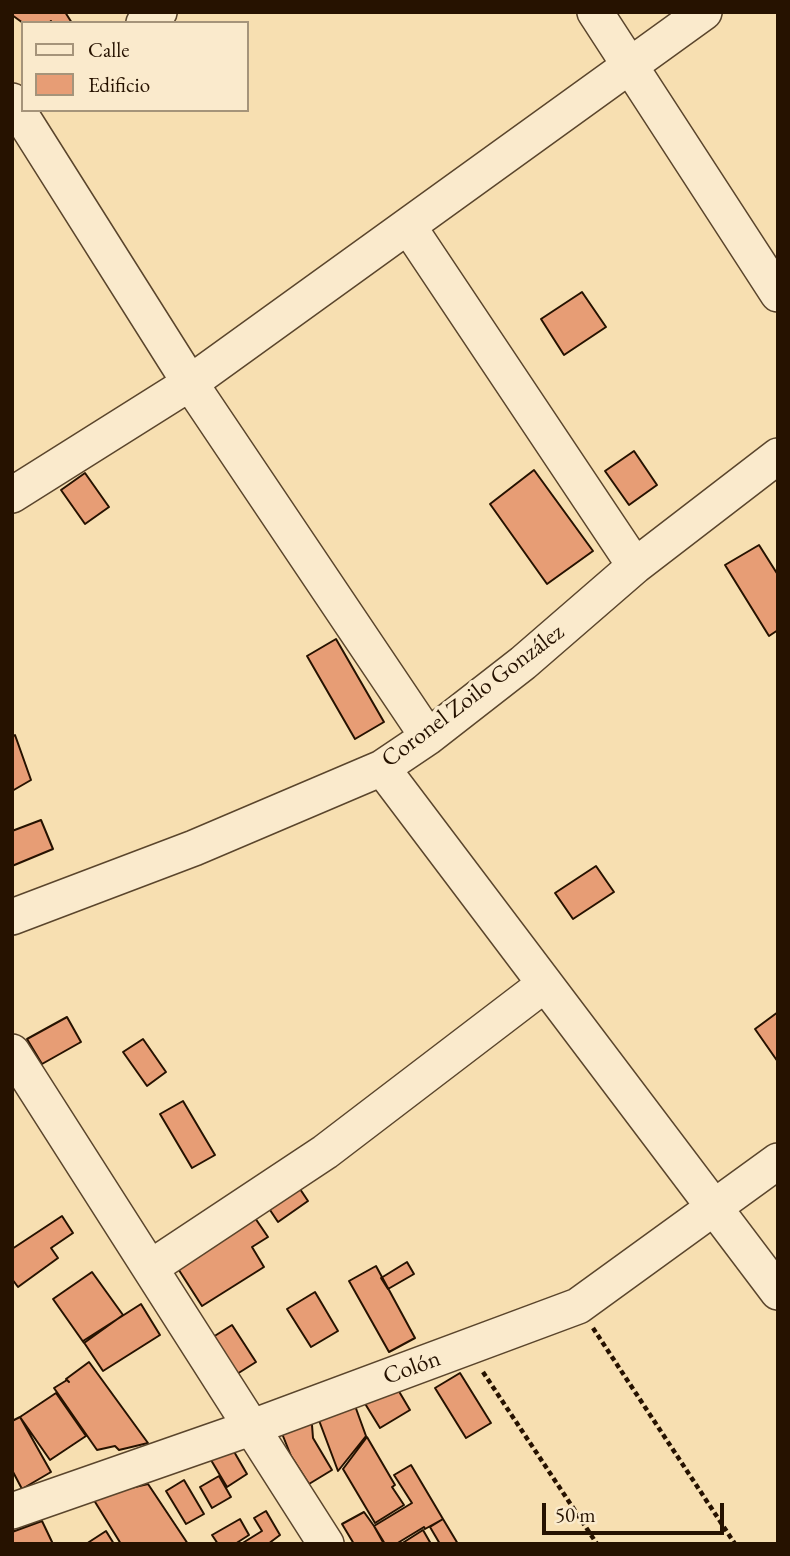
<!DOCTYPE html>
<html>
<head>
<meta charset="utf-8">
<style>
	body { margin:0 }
	#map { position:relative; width:790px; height:1556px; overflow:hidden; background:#f7dfb1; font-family:"EB Garamond",serif }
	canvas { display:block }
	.frame { position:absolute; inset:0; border:14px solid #261200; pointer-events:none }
	.legend { position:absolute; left:21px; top:21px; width:228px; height:91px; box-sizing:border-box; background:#faeacc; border:2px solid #a5947a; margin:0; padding:9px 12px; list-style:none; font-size:21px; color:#261200 }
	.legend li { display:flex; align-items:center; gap:14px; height:35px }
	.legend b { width:35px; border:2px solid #a5947a }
	.scale { position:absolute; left:542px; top:1503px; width:182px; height:32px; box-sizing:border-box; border:4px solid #261200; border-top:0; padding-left:9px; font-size:21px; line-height:24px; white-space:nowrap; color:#261200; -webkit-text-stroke:5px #faeacc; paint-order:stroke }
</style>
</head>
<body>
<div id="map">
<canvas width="790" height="1556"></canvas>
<div class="frame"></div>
<ul class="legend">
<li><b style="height:9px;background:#faeacc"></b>Calle</li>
<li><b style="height:19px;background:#e79d75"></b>Edificio</li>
</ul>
<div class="scale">50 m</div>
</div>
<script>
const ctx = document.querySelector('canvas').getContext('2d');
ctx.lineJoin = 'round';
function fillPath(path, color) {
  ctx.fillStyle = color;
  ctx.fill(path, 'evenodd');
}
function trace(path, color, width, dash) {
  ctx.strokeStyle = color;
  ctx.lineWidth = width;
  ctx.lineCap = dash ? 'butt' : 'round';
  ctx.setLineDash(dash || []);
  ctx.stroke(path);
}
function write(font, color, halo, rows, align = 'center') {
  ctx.font = font + ' "EB Garamond",serif';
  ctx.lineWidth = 7;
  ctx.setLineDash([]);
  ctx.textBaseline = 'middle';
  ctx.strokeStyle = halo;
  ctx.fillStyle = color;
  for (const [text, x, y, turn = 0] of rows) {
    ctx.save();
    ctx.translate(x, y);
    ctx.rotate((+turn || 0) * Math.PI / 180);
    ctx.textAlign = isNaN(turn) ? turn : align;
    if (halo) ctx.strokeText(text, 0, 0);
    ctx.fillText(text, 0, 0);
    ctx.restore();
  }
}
const building = new Path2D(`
	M 12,12 L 65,12 L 72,23 L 52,23 L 51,21 L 49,23 L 23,23 L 12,15 Z
	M 582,292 L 606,327 L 564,355 L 541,319 Z
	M 634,451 L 657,485 L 629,505 L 605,471 Z
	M 534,470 L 593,551 L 547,584 L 490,504 Z
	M 85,473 L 109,507 L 85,524 L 61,490 Z
	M 759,545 L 778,575 L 778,630 L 769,636 L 725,565 Z
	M 336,639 L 384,722 L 355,739 L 307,656 Z
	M 15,735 L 31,780 L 12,791 L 12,737 Z
	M 41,820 L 53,849 L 12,866 L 12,831 Z
	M 596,866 L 614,892 L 573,919 L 555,893 Z
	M 778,1012 L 778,1062 L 755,1029 Z
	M 67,1017 L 81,1042 L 42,1064 L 27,1039 Z
	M 143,1039 L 166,1072 L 147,1086 L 123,1052 Z
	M 183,1101 L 215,1155 L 192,1168 L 160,1114 Z
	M 292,1177 L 308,1201 L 278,1222 L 262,1198 Z
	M 253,1215 L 268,1237 L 252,1247 L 264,1267 L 202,1306 L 175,1264 Z
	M 62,1216 L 73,1233 L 51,1248 L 58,1258 L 18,1287 L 12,1279 L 12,1249 Z
	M 407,1262 L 414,1274 L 388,1289 L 381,1278 Z
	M 376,1266 L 415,1338 L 389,1352 L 349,1281 Z
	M 92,1272 L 123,1315 L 84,1343 L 53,1299 Z
	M 315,1292 L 338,1331 L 311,1347 L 287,1309 Z
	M 141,1304 L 160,1335 L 103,1371 L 83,1341 Z
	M 232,1325 L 256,1362 L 237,1374 L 213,1337 Z
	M 89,1362 L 148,1443 L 119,1450 L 115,1446 L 97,1450 L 54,1388 L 67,1380 L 69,1382 L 66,1379 Z
	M 460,1373 L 491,1423 L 466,1438 L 435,1388 Z
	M 394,1383 L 410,1410 L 380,1428 L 364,1402 Z
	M 56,1393 L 86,1436 L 50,1460 L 20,1417 Z
	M 354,1403 L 366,1436 L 338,1471 L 317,1415 Z
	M 311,1412 L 313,1438 L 332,1470 L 309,1484 L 291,1456 L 279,1426 Z
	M 20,1417 L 51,1472 L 22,1489 L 12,1470 L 12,1421 Z
	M 367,1437 L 395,1485 L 392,1487 L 404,1505 L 375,1523 L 343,1469 Z
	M 229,1443 L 247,1474 L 227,1487 L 208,1455 Z
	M 411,1465 L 443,1519 L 425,1529 L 424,1527 L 396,1544 L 385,1544 L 374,1526 L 412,1503 L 394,1475 Z
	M 219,1476 L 231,1497 L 212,1508 L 200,1487 Z
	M 184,1480 L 204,1514 L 186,1524 L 166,1491 Z
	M 148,1484 L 188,1544 L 121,1544 L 92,1497 Z
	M 266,1511 L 280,1535 L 268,1544 L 241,1544 L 262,1531 L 254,1518 Z
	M 364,1512 L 374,1526 L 384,1544 L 354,1544 L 342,1524 Z
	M 240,1519 L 249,1535 L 235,1544 L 218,1544 L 212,1535 Z
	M 443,1519 L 458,1544 L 440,1544 L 430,1527 Z
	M 42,1521 L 53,1544 L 12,1544 L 12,1532 Z
	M 423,1530 L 431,1544 L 401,1544 Z
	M 106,1531 L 114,1544 L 86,1544 Z`);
const path = new Path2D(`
	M 593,1328 L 735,1544
	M 483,1372 L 597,1544`);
const minor = new Path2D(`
	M 595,12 L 778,294
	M 144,23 L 159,12
	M 12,101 L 190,383 L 428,737
	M 408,226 L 635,566
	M 12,495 L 190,383 L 704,12
	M 382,768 L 778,1292
	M 12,917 L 194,848 L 382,768 L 428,737 L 523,663 L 635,566 L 778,456
	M 12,1052 L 326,1544
	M 150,1268 L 325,1152 L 545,984
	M 12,1511 L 250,1428 L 578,1306 L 778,1161`);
const streetNames = [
	["Coronel Zoilo González",473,696,-37],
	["Colón",412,1368,-20]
];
fillPath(building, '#e79d75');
trace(building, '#261200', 2);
trace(minor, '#5a452c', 38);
trace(path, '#261200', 4.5, [5, 3.5]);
trace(minor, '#faeacc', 35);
write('24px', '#261200', '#faeacc', streetNames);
</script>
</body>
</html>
